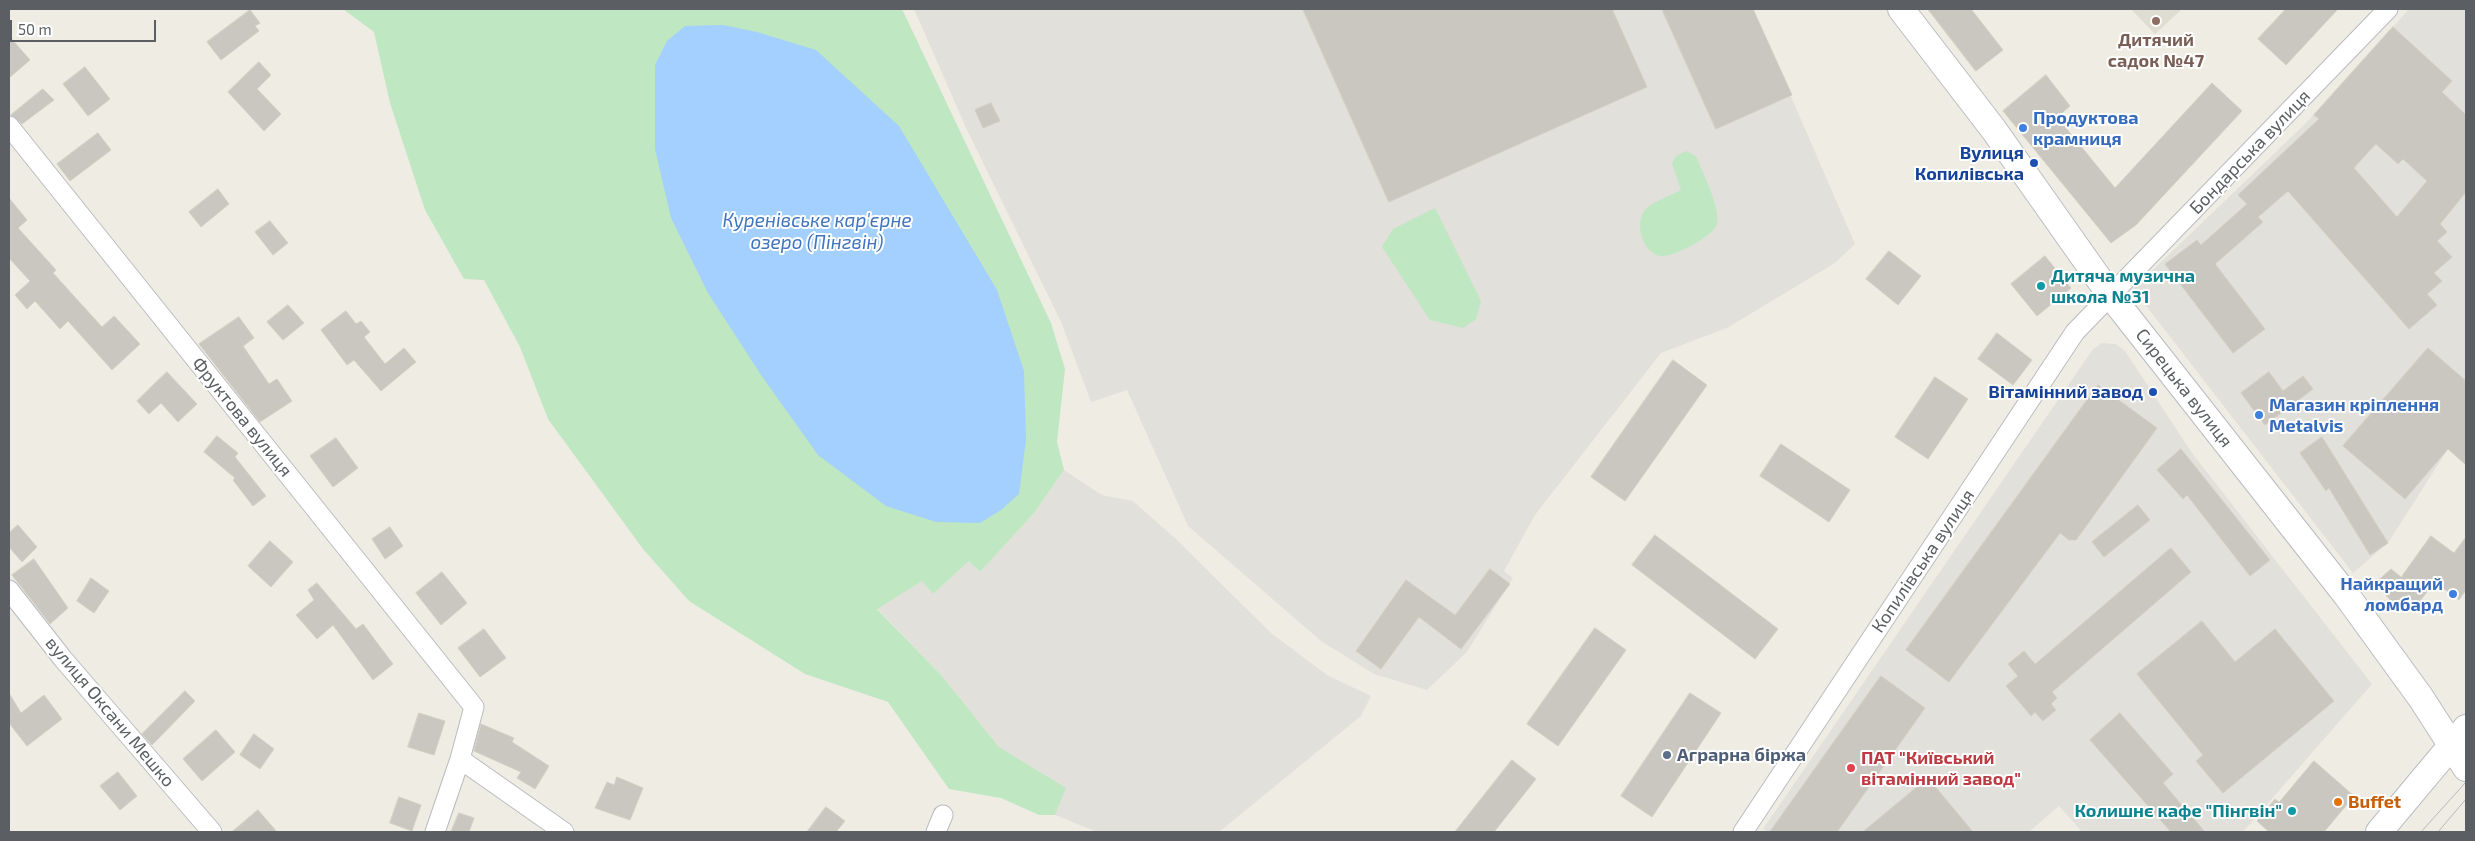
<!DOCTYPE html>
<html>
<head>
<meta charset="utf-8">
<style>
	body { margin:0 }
	#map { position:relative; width:2475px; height:841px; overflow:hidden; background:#efede3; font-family:"Exo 2",sans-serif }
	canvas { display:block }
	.frame { position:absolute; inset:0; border:10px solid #5b5f64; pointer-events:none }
	.scale { position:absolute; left:10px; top:20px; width:146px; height:22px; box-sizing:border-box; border:2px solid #5b5f64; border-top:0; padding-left:6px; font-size:15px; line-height:18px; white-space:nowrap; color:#5b5f64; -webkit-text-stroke:4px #fff; paint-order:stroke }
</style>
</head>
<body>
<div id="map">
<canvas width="2475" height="841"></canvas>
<div class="frame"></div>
<div class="scale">50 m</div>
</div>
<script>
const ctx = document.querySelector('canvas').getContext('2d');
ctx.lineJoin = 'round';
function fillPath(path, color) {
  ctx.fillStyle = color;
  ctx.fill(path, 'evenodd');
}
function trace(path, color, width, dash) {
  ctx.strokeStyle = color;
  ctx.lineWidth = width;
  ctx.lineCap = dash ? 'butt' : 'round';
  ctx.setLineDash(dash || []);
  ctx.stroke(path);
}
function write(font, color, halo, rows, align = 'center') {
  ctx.font = font + ' "Exo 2",sans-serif';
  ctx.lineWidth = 4;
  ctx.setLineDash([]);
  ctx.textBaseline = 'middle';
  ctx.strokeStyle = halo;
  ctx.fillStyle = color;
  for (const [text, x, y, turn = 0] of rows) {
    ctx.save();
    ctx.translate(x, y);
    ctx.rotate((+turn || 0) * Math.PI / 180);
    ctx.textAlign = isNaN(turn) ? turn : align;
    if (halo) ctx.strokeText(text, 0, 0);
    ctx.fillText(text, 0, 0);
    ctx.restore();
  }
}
const industrial = new Path2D(`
	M 914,9 L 1753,9 L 1855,244 L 1835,263 L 1727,328 L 1661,353 L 1535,515 L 1504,571 L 1513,578 L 1467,652 L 1427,690 L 1374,674 L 1321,641 L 1188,526 L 1127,390 L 1091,402 L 1061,322 L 966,128 Z
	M 2409,9 L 2466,9 L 2466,465 L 2448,449 L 2388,543 L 2353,573 L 2133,289 L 2307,122 Z
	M 2102,343 L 2116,344 L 2125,351 L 2192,453 L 2372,684 L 2243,832 L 2082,832 L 2059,806 L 2029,832 L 1768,832 L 1763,829 L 2093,349 Z
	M 1064,470 L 1102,495 L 1133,501 L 1176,539 L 1271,633 L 1327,675 L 1371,696 L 1361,716 L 1219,832 L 1097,832 L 1055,815 L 1065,788 L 999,747 L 943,677 L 877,608 L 922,580 L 933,594 L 969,561 L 980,572 L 1034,513 Z`);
const education = new Path2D(`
	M 2131,9 L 2182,9 L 2155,34 Z`);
const green = new Path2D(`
	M 343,9 L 902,9 L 1051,323 L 1065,369 L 1057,442 L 1064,470 L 1034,513 L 980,572 L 969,561 L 933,594 L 922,581 L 877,609 L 943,677 L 999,747 L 1066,788 L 1055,815 L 1039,815 L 1001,798 L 949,789 L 888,702 L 805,674 L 689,601 L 643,549 L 548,419 L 520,347 L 484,280 L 464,279 L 425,210 L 390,103 L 374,32 Z
	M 1686,151 L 1696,156 C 1703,174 1720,206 1717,224 C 1714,236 1675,256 1663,256 C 1644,257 1634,225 1644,211 C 1651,202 1670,196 1681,190 L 1672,163 L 1676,156 Z
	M 1435,208 L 1481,301 L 1476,319 L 1463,328 L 1430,320 L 1382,247 L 1393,229 Z`);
const water = new Path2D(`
	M 723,25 L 757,32 L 816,50 L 899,126 L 997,290 L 1024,371 L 1026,440 L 1019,494 L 1001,510 L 980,523 L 936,522 L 886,506 L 818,455 L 761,375 L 708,293 L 671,218 L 655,149 L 655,65 L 667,41 L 685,26 Z`);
const building = new Path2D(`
	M 1303,9 L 1612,9 L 1647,87 L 1389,202 Z
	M 1662,9 L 1753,9 L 1792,95 L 1716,129 Z
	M 1928,9 L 1971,9 L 2003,50 L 1976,71 Z
	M 2286,9 L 2338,9 L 2286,65 L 2258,39 Z
	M 250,10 L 260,23 L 255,26 L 259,31 L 221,60 L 207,42 Z
	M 2393,27 L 2452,81 L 2442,92 L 2466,115 L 2466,192 L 2440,224 L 2447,232 L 2437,241 L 2452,257 L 2434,273 L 2442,281 L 2427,294 L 2437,305 L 2409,329 L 2288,191 L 2258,217 L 2263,222 L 2215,264 L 2265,329 L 2233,353 L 2165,264 L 2197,240 L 2201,245 L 2247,204 L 2238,195 L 2319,119 L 2314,115 ZM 2376,144 L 2398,164 L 2403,159 L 2427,181 L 2397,217 L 2354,168 Z
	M 9,36 L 30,60 L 9,78 Z
	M 259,62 L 271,75 L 257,89 L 281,114 L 264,131 L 228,92 Z
	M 85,67 L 110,99 L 88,116 L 63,84 Z
	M 2046,75 L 2070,106 L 2057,117 L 2115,188 L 2212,83 L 2242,111 L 2136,225 L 2111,243 L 2003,111 Z
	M 43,89 L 54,100 L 22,124 L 11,115 Z
	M 991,103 L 1000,121 L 983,128 L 975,110 Z
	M 98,133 L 111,150 L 70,181 L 57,164 Z
	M 218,189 L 229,204 L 201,227 L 189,212 Z
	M 9,198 L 27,220 L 18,228 L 56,270 L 53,273 L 102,327 L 114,316 L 140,344 L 112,370 L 68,321 L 60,329 L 35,301 L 27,309 L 15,295 L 30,281 L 9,258 Z
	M 270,221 L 288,243 L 273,255 L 255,232 Z
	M 1889,251 L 1921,276 L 1898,305 L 1866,279 Z
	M 2045,256 L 2071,288 L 2037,316 L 2011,284 Z
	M 288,305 L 304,323 L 283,340 L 267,322 Z
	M 346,311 L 356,324 L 361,321 L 370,332 L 364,337 L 385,364 L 404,348 L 416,362 L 381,391 L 354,360 L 347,365 L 321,330 Z
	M 239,317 L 254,338 L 243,346 L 269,384 L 277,379 L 292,401 L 260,422 L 199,344 Z
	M 1997,333 L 2032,360 L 2013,385 L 1978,359 Z
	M 2428,348 L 2466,381 L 2466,465 L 2448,449 L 2405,499 L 2343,446 Z
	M 1673,360 L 1707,385 L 1625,501 L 1591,477 Z
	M 167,372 L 197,404 L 178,422 L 161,403 L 149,414 L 137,401 Z
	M 2269,372 L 2283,391 L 2303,376 L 2313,389 L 2265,425 L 2241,393 Z
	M 1935,377 L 1968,399 L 1928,459 L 1895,437 Z
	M 2098,385 L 2157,428 L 2076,540 L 2069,540 L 2060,533 L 1949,682 L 1906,650 Z
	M 217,436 L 238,453 L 235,457 L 266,496 L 253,506 L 233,480 L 235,478 L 204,452 Z
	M 2322,437 L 2388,543 L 2370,555 L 2329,488 L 2326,491 L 2300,453 Z
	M 336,438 L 358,468 L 333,487 L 310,456 Z
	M 1781,444 L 1850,490 L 1829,522 L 1760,476 Z
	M 2181,449 L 2270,560 L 2250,576 L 2187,495 L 2183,499 L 2157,470 Z
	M 2138,505 L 2150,520 L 2104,557 L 2092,542 Z
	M 18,525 L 37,547 L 22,562 L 9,547 L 9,533 Z
	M 390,527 L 403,546 L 385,559 L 372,539 Z
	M 1655,535 L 1778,629 L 1755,659 L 1632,565 Z
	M 2431,536 L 2454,553 L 2466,537 L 2466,590 L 2459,600 L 2435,582 L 2411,612 L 2393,603 L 2375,583 L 2391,569 L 2401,577 Z
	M 270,541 L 293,562 L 271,587 L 248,566 Z
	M 2171,548 L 2191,572 L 2052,692 L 2057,698 L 2051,704 L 2056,710 L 2043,721 L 2035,712 L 2031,716 L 2006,686 L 2018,676 L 2008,664 L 2024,651 L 2035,664 Z
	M 34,559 L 68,608 L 50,624 L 12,575 Z
	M 1490,569 L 1510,584 L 1461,649 L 1419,617 L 1381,669 L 1356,651 L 1406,580 L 1455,615 Z
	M 442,572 L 467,603 L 441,625 L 416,593 Z
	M 91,578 L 109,591 L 94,613 L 77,601 Z
	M 317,583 L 356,629 L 363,624 L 393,664 L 373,680 L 333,625 L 317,639 L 296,615 L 314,600 L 308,590 Z
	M 2202,621 L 2235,662 L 2275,629 L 2334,701 L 2223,793 L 2196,761 L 2203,755 L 2137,674 Z
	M 1595,628 L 1626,650 L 1558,746 L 1527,724 Z
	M 484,629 L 506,658 L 480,677 L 458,648 Z
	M 1881,676 L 1925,708 L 1837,832 L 1770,832 Z
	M 185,691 L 195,701 L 152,745 L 142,734 Z
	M 9,693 L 21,713 L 44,695 L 62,719 L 27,746 L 9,723 Z
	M 1690,693 L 1721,713 L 1652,817 L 1621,796 Z
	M 419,713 L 445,721 L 434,755 L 408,747 Z
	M 2120,713 L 2173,774 L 2163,783 L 2205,832 L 2171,832 L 2090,740 Z
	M 481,724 L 514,738 L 512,742 L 549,766 L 535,789 L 517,778 L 521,772 L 474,751 Z
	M 216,730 L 235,752 L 202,781 L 183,759 Z
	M 254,734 L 274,749 L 260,769 L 240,755 Z
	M 1512,760 L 1536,779 L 1494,832 L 1455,832 Z
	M 2314,761 L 2354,796 L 2324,832 L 2269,832 L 2257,821 L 2275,799 L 2279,802 Z
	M 118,772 L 137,796 L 120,810 L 100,786 Z
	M 617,777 L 643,788 L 630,820 L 595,808 L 607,782 L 614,785 Z
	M 1928,778 L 1973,832 L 1863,832 Z
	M 399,797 L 421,805 L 412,831 L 390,823 Z
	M 826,807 L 845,821 L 836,832 L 807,832 Z
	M 258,810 L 277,832 L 232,832 Z
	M 459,813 L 474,818 L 469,832 L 451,832 Z`);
const street = new Path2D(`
	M 9,126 L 474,707 L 460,759 L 435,832
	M 9,590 L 63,659 L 212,832
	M 460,759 L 564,832
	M 936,832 L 943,815
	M 1743,832 L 2075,332 L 2388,9`);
const secondary = new Path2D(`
	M 1901,9 L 1994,130 L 2111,296 L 2347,596 L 2421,698 L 2466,768
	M 2379,832 L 2466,728`);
const tram = new Path2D(`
	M 2421,832 L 2466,782
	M 2438,832 L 2466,799`);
const markers = [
	[2156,21,5,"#8d6e63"],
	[2023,128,5,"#3f7fe0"],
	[2034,163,5,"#1a4fb4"],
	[2041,286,5,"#0f9aa8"],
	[2153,392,5,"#1a4fb4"],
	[2259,415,5,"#3f7fe0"],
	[2453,594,5,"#3f7fe0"],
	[1667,755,5,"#5c6f8a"],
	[1851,768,5,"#e0444e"],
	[2338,802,5,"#e8710a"],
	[2292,811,5,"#0f9aa8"]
];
const educationNames = [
	["Дитячий",2156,40],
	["садок №47",2156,61]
];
const shopNames = [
	["Продуктова",2033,118],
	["крамниця",2033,139],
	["Магазин кріплення",2269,405],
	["Metalvis",2269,426],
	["Найкращий",2443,584,"right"],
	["ломбард",2443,605,"right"]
];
const streetNames = [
	["Бондарська вулиця",2250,152,-46],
	["Сирецька вулиця",2184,388,52],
	["Фруктова вулиця",242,417,51],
	["Копилівська вулиця",1923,561,-56],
	["вулиця Оксани Мешко",110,712,50]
];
const transitNames = [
	["Вулиця",2024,153],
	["Копилівська",2024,174],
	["Вітамінний завод",2143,392]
];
const cultureNames = [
	["Дитяча музична",2051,276],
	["школа №31",2051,297],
	["Колишнє кафе \"Пінгвін\"",2282,811,"right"]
];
const serviceNames = [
	["Аграрна біржа",1677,755]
];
const healthNames = [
	["ПАТ \"Київський",1861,758],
	["вітамінний завод\"",1861,779]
];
const foodNames = [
	["Buffet",2348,802]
];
const waterNames = [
	["Куренівське кар'єрне",817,221],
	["озеро (Пінгвін)",817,243]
];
fillPath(industrial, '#e2e0db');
fillPath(education, '#dfdcd1');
fillPath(green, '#bfe7c2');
fillPath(water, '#a3d0ff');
fillPath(building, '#c9c7c0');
trace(building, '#d3cfc1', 1);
trace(street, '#b8bbc0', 21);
trace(secondary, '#b9bcc2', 28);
trace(street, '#fff', 19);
trace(secondary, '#fff', 26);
trace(tram, '#b6b7b7', 1);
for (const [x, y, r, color] of markers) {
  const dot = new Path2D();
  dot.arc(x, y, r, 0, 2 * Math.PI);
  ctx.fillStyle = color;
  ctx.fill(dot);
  trace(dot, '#fff', 2);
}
write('bold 18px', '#785e54', '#fff', educationNames);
write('bold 18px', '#366cbe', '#fff', shopNames, 'left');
write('18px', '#5b5f64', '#fff', streetNames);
write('bold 18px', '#164399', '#fff', transitNames, 'right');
write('bold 18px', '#0d838f', '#fff', cultureNames, 'left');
write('bold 18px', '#4e5e75', '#fff', serviceNames, 'left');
write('bold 18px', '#be3a42', '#fff', healthNames, 'left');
write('bold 18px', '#c56008', '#fff', foodNames, 'left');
write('italic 19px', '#4074bd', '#fff', waterNames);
</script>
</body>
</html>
